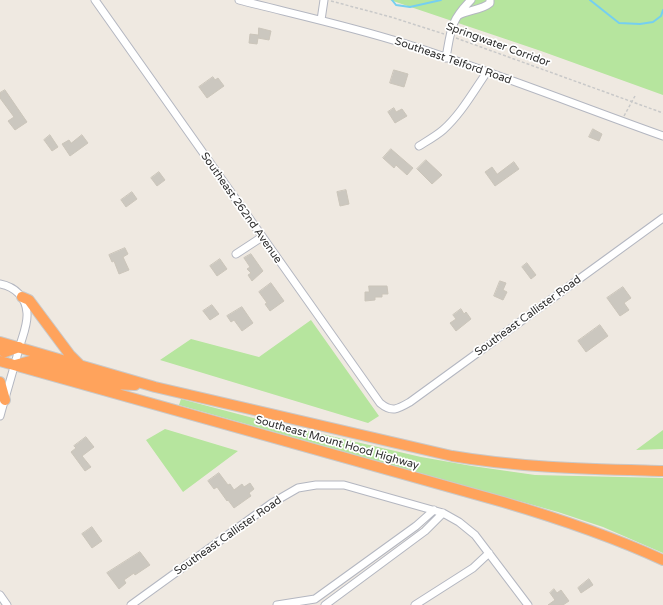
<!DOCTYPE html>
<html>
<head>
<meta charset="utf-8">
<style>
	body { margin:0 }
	canvas { display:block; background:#efe9e1 }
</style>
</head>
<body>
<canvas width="663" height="605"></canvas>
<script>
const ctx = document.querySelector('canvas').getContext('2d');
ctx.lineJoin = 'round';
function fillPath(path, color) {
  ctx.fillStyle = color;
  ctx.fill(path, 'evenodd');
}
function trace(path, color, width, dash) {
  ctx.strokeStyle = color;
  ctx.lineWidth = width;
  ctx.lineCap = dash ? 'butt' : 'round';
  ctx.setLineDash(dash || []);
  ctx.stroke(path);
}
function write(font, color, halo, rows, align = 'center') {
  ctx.font = font + ' "Varela Round",sans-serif';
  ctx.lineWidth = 3.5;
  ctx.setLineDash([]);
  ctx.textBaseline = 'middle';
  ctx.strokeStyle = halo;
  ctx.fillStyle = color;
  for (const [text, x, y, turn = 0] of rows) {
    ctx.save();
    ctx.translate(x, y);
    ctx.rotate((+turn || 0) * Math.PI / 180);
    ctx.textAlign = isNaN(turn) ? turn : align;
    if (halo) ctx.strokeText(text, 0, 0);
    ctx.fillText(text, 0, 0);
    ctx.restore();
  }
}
const green = new Path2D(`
	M 390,0 L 663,0 L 663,95 L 541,51 Z
	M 311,320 L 379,416 L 368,423 L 160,360 L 191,339 L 259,357 Z
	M 181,399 L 257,419 L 421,457 L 472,466 L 535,475 L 663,478 L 663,553 L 603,527 L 558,512 L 179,405 Z
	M 165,429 L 238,451 L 183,492 L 146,440 Z
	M 663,430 L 663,449 L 636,450 Z`);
const stream = new Path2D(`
	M 392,0 L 396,5 L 410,7 L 441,0
	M 590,0 L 619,23 L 640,24 L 653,22 L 661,16 L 663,10`);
const building = new Path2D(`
	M 259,28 L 271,31 L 269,40 L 258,38 L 257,44 L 249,43 L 250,34 L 258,35 Z
	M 394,70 L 408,74 L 404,87 L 390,83 Z
	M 213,77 L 215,80 L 218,78 L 224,86 L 207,98 L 199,87 Z
	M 5,90 L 27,122 L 15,130 L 8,121 L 14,117 L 0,98 L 0,93 Z
	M 394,108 L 396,112 L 402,109 L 407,116 L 395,123 L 388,112 Z
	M 593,129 L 602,134 L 599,141 L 589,137 Z
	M 50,135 L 58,147 L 52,151 L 44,140 Z
	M 82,135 L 88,143 L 70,156 L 62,144 L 69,140 L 71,143 Z
	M 391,149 L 413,168 L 407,175 L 396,165 L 394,168 L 383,158 Z
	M 426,160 L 442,175 L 432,184 L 417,169 Z
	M 514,162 L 519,169 L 495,186 L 485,172 L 492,167 L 497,174 Z
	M 159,172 L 165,180 L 157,186 L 151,178 Z
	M 346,190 L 349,204 L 340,206 L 337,192 Z
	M 132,192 L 137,199 L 126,207 L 121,200 Z
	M 125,248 L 128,254 L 123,257 L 129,270 L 119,274 L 114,261 L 112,262 L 109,255 Z
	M 251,254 L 263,271 L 252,281 L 248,275 L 251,273 L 247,269 L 250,267 L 244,258 Z
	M 220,259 L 227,269 L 217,276 L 210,266 Z
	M 527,263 L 536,275 L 531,279 L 522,267 Z
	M 500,281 L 506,283 L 503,290 L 507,292 L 503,300 L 494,296 Z
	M 271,283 L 284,301 L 270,311 L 265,304 L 267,303 L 259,292 Z
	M 369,286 L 387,286 L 388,294 L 382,294 L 382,297 L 375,297 L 375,300 L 365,301 L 365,292 L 369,292 Z
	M 623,287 L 631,298 L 624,303 L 629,310 L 620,316 L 607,298 Z
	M 212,305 L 219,314 L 210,320 L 203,311 Z
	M 242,307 L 253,323 L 242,331 L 234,320 L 231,322 L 227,316 Z
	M 461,309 L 464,314 L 466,312 L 471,319 L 456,331 L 450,323 L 456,319 L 453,315 Z
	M 600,325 L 608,336 L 586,352 L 578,341 Z
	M 86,437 L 94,447 L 82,456 L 91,467 L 85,471 L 71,452 L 76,448 L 74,446 Z
	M 219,473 L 228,485 L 230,484 L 234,490 L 242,484 L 244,487 L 250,483 L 254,489 L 249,493 L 251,496 L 234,508 L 228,500 L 227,501 L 217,487 L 214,489 L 208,481 Z
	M 92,527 L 102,541 L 92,548 L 82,534 Z
	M 140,552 L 150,565 L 135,575 L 134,573 L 124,580 L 126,583 L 119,589 L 107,573 Z
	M 589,579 L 593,585 L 581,593 L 578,588 Z
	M 554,589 L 557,593 L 561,590 L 569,601 L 563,605 L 548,605 L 555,600 L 550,593 Z`);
const path = new Path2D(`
	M 331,1 L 391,17 L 444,34
	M 456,38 L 663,113
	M 624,116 L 635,96`);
const minor = new Path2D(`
	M 95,0 L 380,403 C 392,413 398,409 410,402 L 663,218
	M 239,0 C 294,14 349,26 403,43 C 491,71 576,105 663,136
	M 459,15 C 468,10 482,10 490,3 L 490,0
	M 321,20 L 324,0
	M 446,58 C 451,30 450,21 471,0
	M 419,146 C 427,141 436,136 443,130 C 461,114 473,92 487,72
	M 236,254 L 262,237
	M 0,284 C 15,287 26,297 27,313 C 28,325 22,337 19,349 C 13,371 6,394 0,416
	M 0,595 L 7,605
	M 131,605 L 272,503 L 298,488 L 316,485 L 344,485 L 443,513 L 459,522 L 475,535 L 528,605
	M 277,605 L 315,599 L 416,526 L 434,510
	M 325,605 L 425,531 L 443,513
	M 415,605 L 473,568 L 489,553`);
const highway = new Path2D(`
	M 22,297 L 29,300 L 70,355 L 80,365
	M 0,342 L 155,387 L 452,456 C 522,468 592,469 663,471
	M 0,350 L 5,352 L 19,347
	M 0,361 L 503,502 C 557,518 611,536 663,560
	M 15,365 L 30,361 L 109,384 L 135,385
	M 0,382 L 5,400`);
const streetNames = [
	["Springwater Corridor",498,45,20],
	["Southeast Telford Road",453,61,19],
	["Southeast 262nd Avenue",241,208,55],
	["Southeast Callister Road",528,316,-36],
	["Southeast Mount Hood Highway",337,443,16],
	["Southeast Callister Road",228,536,-35]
];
fillPath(green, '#b6e59e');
trace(stream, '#75cff0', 2);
fillPath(building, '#cbc7bf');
trace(building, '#cbc5ba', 1);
trace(minor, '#b4b7c1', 9);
trace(highway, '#c9c9c9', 12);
trace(path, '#c9c9c9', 1.5, [3, 2]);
trace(minor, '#fff', 7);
trace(highway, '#ffa35c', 10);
write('11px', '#2e2e2e', '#fff', streetNames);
</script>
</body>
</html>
